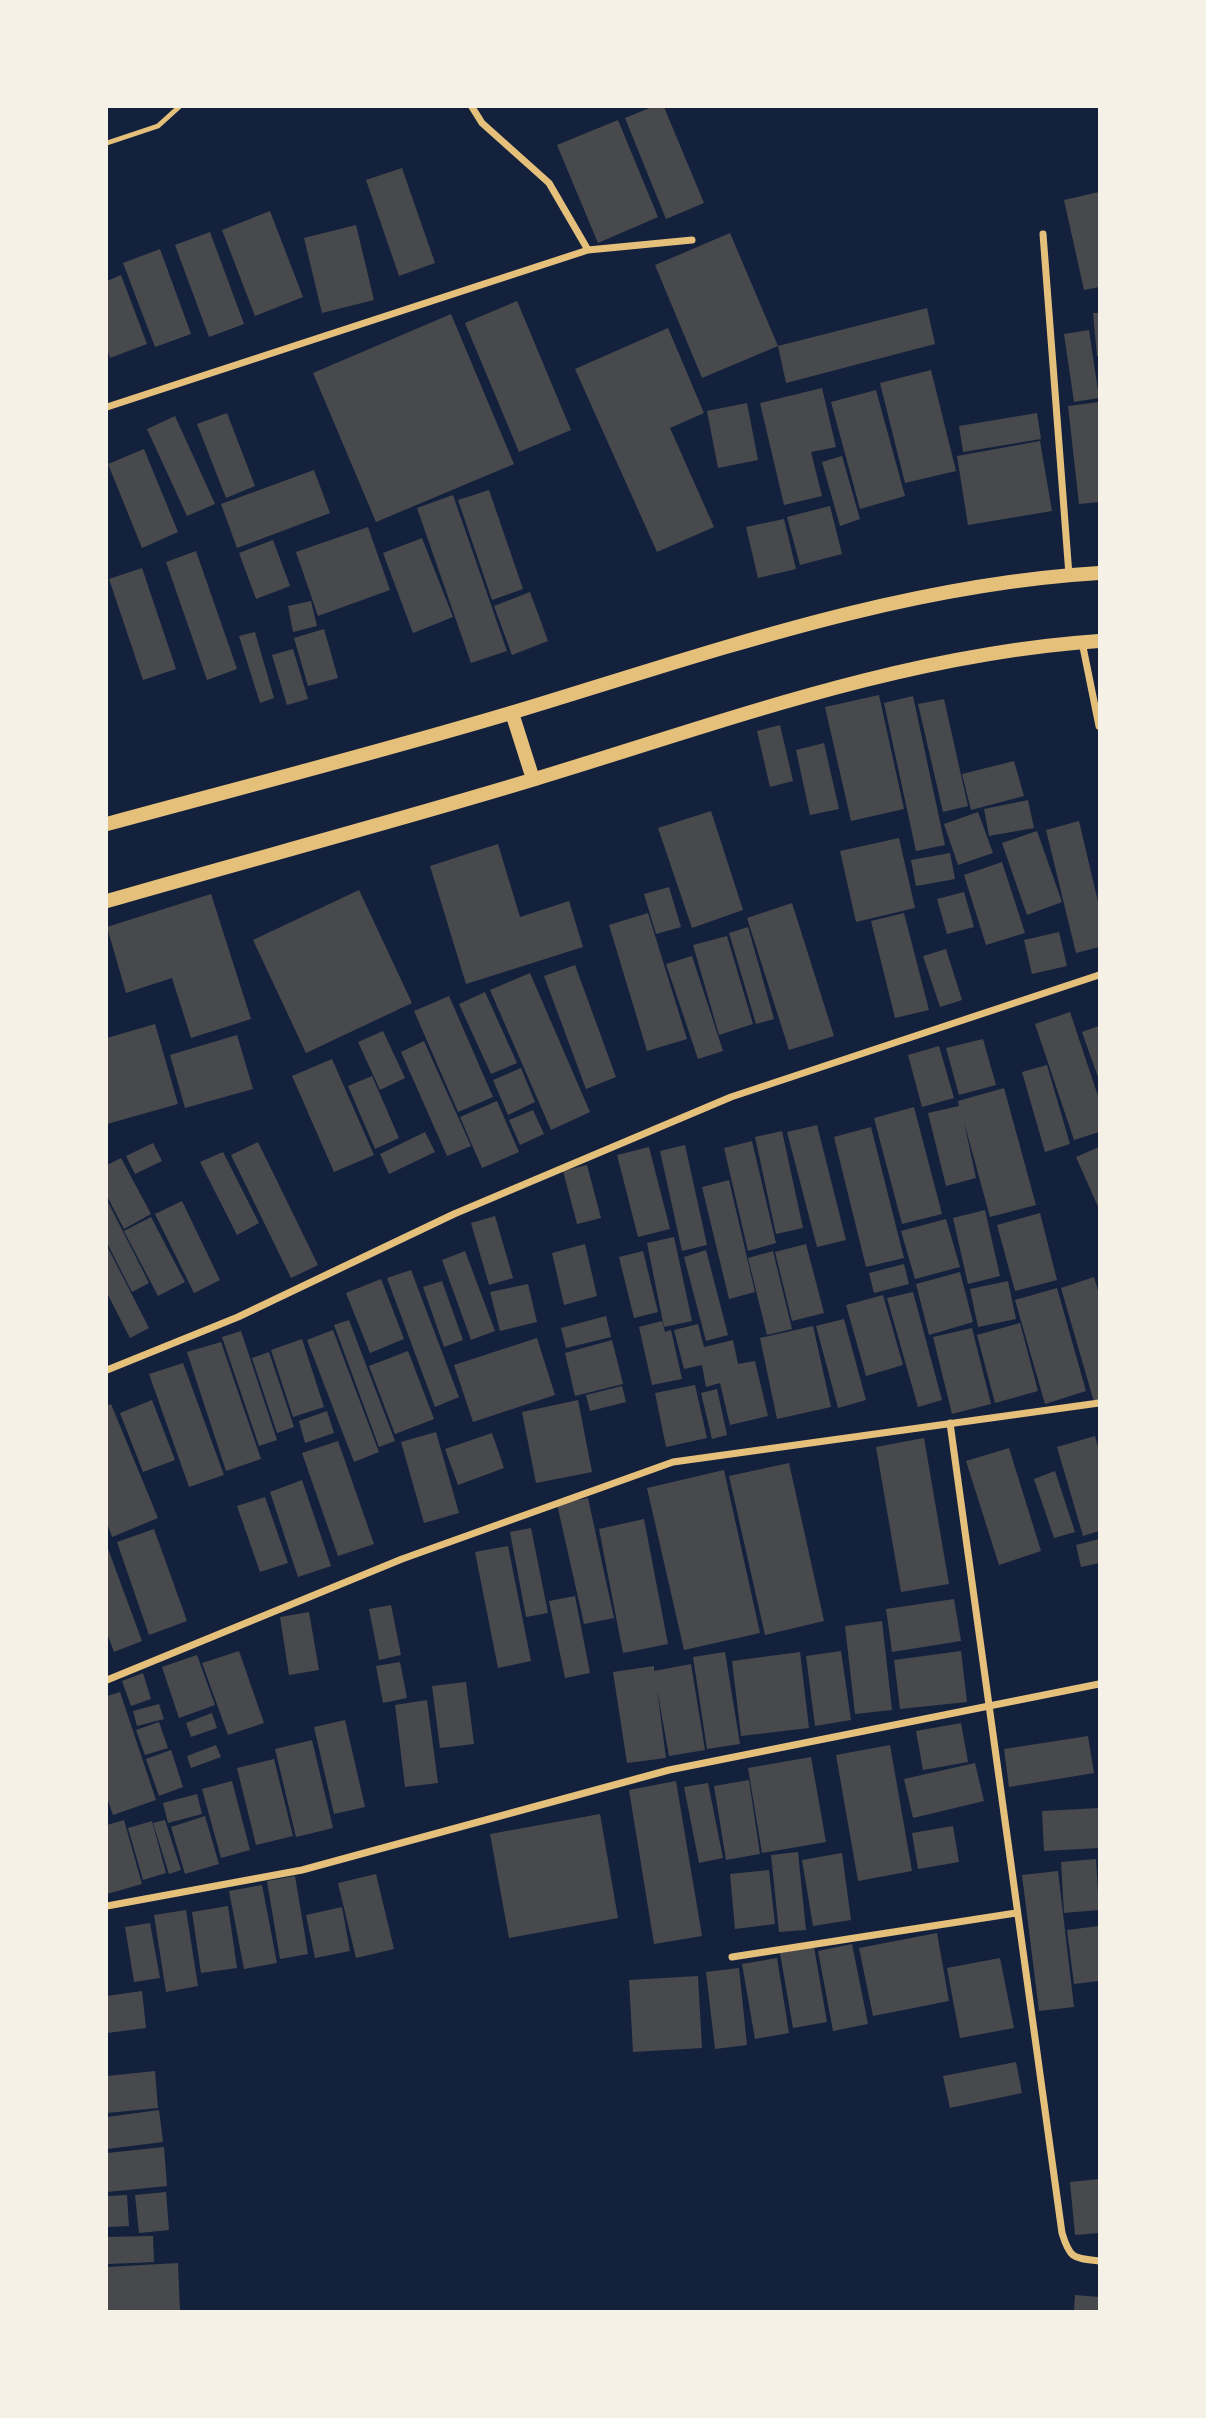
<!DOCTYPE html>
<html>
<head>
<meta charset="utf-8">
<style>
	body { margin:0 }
	#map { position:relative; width:1206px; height:2418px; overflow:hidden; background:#14213d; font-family:Lato,sans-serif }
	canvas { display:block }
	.frame { position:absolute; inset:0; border:108px solid #f6f1e7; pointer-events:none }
</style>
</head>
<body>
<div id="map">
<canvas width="1206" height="2418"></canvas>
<div class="frame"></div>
</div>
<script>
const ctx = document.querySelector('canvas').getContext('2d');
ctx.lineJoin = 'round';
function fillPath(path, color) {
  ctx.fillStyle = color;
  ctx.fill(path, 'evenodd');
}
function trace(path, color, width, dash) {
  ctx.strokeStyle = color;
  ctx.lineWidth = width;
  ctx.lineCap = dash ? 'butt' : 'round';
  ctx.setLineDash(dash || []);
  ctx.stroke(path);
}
const building = new Path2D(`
	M 652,107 L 664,107 L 704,203 L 666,219 L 625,118 Z
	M 618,120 L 658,217 L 598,243 L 557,145 Z
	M 402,168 L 435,263 L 399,276 L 366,180 Z
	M 1099,192 L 1099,287 L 1084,290 L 1064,200 Z
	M 270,211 L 303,297 L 255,316 L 222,230 Z
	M 356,225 L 374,300 L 322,313 L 304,238 Z
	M 210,232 L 244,324 L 209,337 L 175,245 Z
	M 730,233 L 778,346 L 702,378 L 655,265 Z
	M 160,249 L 191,334 L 155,347 L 123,263 Z
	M 121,275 L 147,344 L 110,358 L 107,349 L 107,281 Z
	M 517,301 L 571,430 L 519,452 L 465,323 Z
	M 927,308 L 935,344 L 786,383 L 778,346 Z
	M 1093,313 L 1099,313 L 1099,356 L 1097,356 Z
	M 451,314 L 514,464 L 376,522 L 313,373 Z
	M 668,328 L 704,413 L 670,428 L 714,527 L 657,552 L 575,369 Z
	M 1089,330 L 1099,398 L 1074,402 L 1064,334 Z
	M 931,370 L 956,471 L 905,483 L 880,383 Z
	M 822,388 L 836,447 L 811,452 L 822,496 L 784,505 L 760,403 Z
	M 876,390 L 905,496 L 860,509 L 831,402 Z
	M 1099,402 L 1099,502 L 1079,504 L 1068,406 Z
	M 747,403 L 758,460 L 718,468 L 707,411 Z
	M 227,413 L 255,486 L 226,498 L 197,424 Z
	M 1037,413 L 1041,439 L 963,452 L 959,426 Z
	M 175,416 L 215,504 L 187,516 L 147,429 Z
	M 1040,441 L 1052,511 L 968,525 L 957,456 Z
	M 144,449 L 178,532 L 142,548 L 108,464 Z
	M 842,456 L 860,519 L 840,526 L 822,462 Z
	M 314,470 L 330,513 L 237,548 L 221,504 Z
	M 489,490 L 523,589 L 492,600 L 458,500 Z
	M 453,495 L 507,651 L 471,663 L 417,508 Z
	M 830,506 L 842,554 L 800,565 L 787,517 Z
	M 784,519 L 796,569 L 758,578 L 746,527 Z
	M 368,527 L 390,590 L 318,616 L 296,552 Z
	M 422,538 L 453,617 L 413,633 L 383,553 Z
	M 273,540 L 290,586 L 256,599 L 239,553 Z
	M 196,551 L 237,669 L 207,680 L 166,562 Z
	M 142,568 L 176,669 L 143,680 L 109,579 Z
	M 530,592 L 548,641 L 512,655 L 494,606 Z
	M 311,601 L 317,626 L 293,632 L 288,606 Z
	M 324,629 L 338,678 L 308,686 L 294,638 Z
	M 255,632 L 274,698 L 260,703 L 239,636 Z
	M 293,649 L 308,699 L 287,705 L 272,655 Z
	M 879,695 L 904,809 L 851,821 L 825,707 Z
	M 913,696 L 945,845 L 916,851 L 884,703 Z
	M 944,699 L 968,806 L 943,812 L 918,704 Z
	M 780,725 L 793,781 L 770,787 L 757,731 Z
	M 824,743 L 839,809 L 810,815 L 796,750 Z
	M 1014,761 L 1024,796 L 971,810 L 962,774 Z
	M 1028,800 L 1034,828 L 989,836 L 984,809 Z
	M 711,811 L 743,910 L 692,928 L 658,828 Z
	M 978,812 L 993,853 L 958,865 L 944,824 Z
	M 1079,821 L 1099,906 L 1099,947 L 1076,953 L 1046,830 Z
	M 1037,831 L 1062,902 L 1027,915 L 1002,843 Z
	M 899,838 L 915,908 L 856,922 L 840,851 Z
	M 498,844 L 520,917 L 569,901 L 583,947 L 466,984 L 430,866 Z
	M 950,853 L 955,879 L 916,886 L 911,860 Z
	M 1002,862 L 1025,933 L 986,945 L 964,875 Z
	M 669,887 L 681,927 L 656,934 L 644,894 Z
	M 359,890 L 412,1003 L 306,1053 L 253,940 Z
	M 964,892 L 974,927 L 947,934 L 937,899 Z
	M 211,894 L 251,1019 L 191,1038 L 172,978 L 126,993 L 107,927 Z
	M 792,903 L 834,1036 L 789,1050 L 747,918 Z
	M 648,913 L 687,1039 L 647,1051 L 609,925 Z
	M 904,913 L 929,1010 L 895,1018 L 871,921 Z
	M 748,927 L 774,1019 L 756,1024 L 729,933 Z
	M 1059,932 L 1067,966 L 1032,974 L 1024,940 Z
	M 727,936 L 753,1024 L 719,1035 L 693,945 Z
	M 946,949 L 962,1000 L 940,1007 L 923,956 Z
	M 692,956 L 723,1051 L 698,1059 L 666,964 Z
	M 575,965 L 616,1077 L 586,1089 L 544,976 Z
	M 530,973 L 590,1112 L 551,1130 L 490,990 Z
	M 485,992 L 517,1063 L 491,1074 L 459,1004 Z
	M 449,996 L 493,1097 L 458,1112 L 414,1011 Z
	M 1070,1012 L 1099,1099 L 1099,1132 L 1074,1140 L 1035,1024 Z
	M 155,1024 L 178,1104 L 107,1124 L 107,1038 Z
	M 1099,1026 L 1099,1080 L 1082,1032 Z
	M 383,1031 L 405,1078 L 380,1090 L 358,1042 Z
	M 237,1035 L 253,1089 L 185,1108 L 170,1055 Z
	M 983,1039 L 996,1085 L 959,1095 L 946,1048 Z
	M 424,1041 L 471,1146 L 447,1156 L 401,1052 Z
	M 939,1046 L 954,1098 L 922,1107 L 908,1055 Z
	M 332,1059 L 374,1155 L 334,1172 L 292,1076 Z
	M 1047,1065 L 1070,1144 L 1045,1152 L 1022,1072 Z
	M 521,1068 L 535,1102 L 508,1115 L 493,1080 Z
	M 372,1076 L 399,1138 L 375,1149 L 348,1086 Z
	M 1004,1088 L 1036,1205 L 990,1217 L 964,1122 L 976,1178 L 946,1186 L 928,1113 L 959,1106 L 958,1101 Z
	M 497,1101 L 519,1152 L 482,1168 L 460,1117 Z
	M 914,1107 L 942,1214 L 902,1224 L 874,1118 Z
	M 533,1110 L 544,1134 L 520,1145 L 509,1120 Z
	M 817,1125 L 846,1240 L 817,1247 L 787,1132 Z
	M 871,1127 L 904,1258 L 866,1267 L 834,1137 Z
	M 782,1131 L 803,1228 L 776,1234 L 755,1137 Z
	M 425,1132 L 435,1152 L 389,1174 L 380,1154 Z
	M 752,1141 L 776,1243 L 748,1251 L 724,1148 Z
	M 258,1142 L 318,1265 L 291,1278 L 231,1155 Z
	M 153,1143 L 162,1161 L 135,1174 L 126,1156 Z
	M 685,1145 L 707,1245 L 682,1251 L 660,1151 Z
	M 649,1147 L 670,1229 L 638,1237 L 617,1155 Z
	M 1099,1147 L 1099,1209 L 1076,1157 Z
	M 223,1152 L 259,1223 L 237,1235 L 200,1162 Z
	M 121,1158 L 151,1214 L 124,1229 L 107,1196 L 107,1165 Z
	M 587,1165 L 601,1218 L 577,1224 L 563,1171 Z
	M 729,1180 L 755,1292 L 729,1299 L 702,1187 Z
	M 107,1200 L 149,1283 L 132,1292 L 107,1243 Z
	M 182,1201 L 220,1280 L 194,1293 L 155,1214 Z
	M 985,1210 L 1000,1276 L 968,1284 L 953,1218 Z
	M 1040,1213 L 1057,1280 L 1015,1291 L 997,1225 Z
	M 495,1216 L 513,1278 L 489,1285 L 471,1223 Z
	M 151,1217 L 185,1282 L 158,1296 L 124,1231 Z
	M 946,1219 L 960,1267 L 915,1279 L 901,1231 Z
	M 674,1237 L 692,1321 L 664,1327 L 647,1243 Z
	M 585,1244 L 597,1296 L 564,1305 L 552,1253 Z
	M 806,1244 L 824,1313 L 792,1321 L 775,1252 Z
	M 107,1246 L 149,1328 L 130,1338 L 107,1293 Z
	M 706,1250 L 728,1335 L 706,1341 L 684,1257 Z
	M 465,1251 L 495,1331 L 471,1340 L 442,1260 Z
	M 643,1251 L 658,1312 L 634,1318 L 619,1257 Z
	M 773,1251 L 792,1329 L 767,1335 L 748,1258 Z
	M 904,1264 L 909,1284 L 874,1293 L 869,1273 Z
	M 411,1270 L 459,1397 L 435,1407 L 387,1278 Z
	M 960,1272 L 973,1322 L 929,1335 L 916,1284 Z
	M 1094,1277 L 1099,1294 L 1099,1400 L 1094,1402 L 1061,1288 Z
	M 381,1279 L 404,1339 L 370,1353 L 346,1293 Z
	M 442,1281 L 463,1340 L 444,1347 L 423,1287 Z
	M 1008,1281 L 1016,1319 L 978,1327 L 970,1289 Z
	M 528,1284 L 537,1322 L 500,1331 L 490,1292 Z
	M 1057,1288 L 1086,1391 L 1045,1404 L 1015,1300 Z
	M 913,1292 L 942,1400 L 918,1407 L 887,1298 Z
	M 883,1295 L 903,1365 L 866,1376 L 846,1305 Z
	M 606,1316 L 611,1337 L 566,1348 L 561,1328 Z
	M 844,1319 L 866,1400 L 838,1408 L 816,1326 Z
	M 349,1320 L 395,1441 L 379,1447 L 334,1325 Z
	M 662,1321 L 665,1332 L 671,1330 L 682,1379 L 652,1385 L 639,1327 Z
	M 1020,1323 L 1038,1391 L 995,1403 L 977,1335 Z
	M 698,1324 L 704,1347 L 733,1340 L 738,1364 L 755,1361 L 768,1416 L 730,1425 L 720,1383 L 706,1387 L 702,1365 L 684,1369 L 674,1330 Z
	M 813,1326 L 831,1407 L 777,1419 L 760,1338 Z
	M 972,1328 L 991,1404 L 952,1414 L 933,1337 Z
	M 333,1330 L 379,1452 L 354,1462 L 307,1340 Z
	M 241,1331 L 277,1440 L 259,1446 L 222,1337 Z
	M 537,1338 L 555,1395 L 473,1422 L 454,1365 Z
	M 302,1339 L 324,1407 L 293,1417 L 271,1350 Z
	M 612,1340 L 623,1384 L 575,1396 L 565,1353 Z
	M 221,1342 L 261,1459 L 226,1471 L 187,1352 Z
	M 408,1351 L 434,1419 L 395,1434 L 369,1366 Z
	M 269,1352 L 294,1427 L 277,1433 L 252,1358 Z
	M 183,1363 L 224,1475 L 189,1487 L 149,1374 Z
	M 695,1385 L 707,1438 L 666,1447 L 655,1393 Z
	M 622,1386 L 626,1402 L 590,1411 L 586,1395 Z
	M 717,1389 L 727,1435 L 712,1439 L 701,1393 Z
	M 152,1400 L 175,1460 L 143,1472 L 120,1413 Z
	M 578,1400 L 592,1472 L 536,1483 L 522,1412 Z
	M 111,1404 L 158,1518 L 112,1537 L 107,1523 L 107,1406 Z
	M 327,1411 L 334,1433 L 305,1443 L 299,1421 Z
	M 436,1432 L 459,1513 L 424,1523 L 401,1442 Z
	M 492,1433 L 504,1468 L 458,1485 L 445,1449 Z
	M 1095,1436 L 1099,1451 L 1099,1531 L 1083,1536 L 1057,1447 Z
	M 924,1438 L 949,1584 L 901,1592 L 876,1447 Z
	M 338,1441 L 374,1544 L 338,1556 L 302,1453 Z
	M 1009,1448 L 1041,1551 L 999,1565 L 966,1461 Z
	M 789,1463 L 824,1621 L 765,1635 L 729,1476 Z
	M 724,1470 L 760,1633 L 684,1650 L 647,1488 Z
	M 1055,1471 L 1075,1532 L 1054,1538 L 1034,1479 Z
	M 302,1480 L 331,1566 L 298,1577 L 270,1492 Z
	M 265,1497 L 288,1563 L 260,1572 L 237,1506 Z
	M 588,1498 L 614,1618 L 584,1624 L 557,1504 Z
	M 644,1519 L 668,1644 L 623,1653 L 599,1529 Z
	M 531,1528 L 548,1613 L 526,1617 L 510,1532 Z
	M 154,1529 L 187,1621 L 149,1635 L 117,1542 Z
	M 1099,1539 L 1099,1563 L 1081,1567 L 1076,1545 Z
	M 107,1546 L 142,1641 L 114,1652 L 107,1633 Z
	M 508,1546 L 531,1661 L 498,1668 L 475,1552 Z
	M 575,1596 L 590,1673 L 565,1678 L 549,1601 Z
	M 954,1599 L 961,1641 L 892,1652 L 886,1609 Z
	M 391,1605 L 401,1655 L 379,1660 L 369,1609 Z
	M 309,1612 L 319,1670 L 289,1675 L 280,1617 Z
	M 882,1621 L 892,1710 L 855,1714 L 845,1626 Z
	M 239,1651 L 264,1723 L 228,1735 L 202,1663 Z
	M 841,1651 L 851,1720 L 815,1726 L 806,1656 Z
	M 961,1651 L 967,1702 L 900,1709 L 894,1660 Z
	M 725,1652 L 740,1744 L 707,1749 L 693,1657 Z
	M 800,1652 L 809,1728 L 741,1736 L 732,1661 Z
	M 197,1655 L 215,1705 L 179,1718 L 162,1667 Z
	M 400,1662 L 407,1698 L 383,1703 L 376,1666 Z
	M 691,1664 L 705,1750 L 669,1756 L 657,1689 L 666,1758 L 627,1763 L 613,1672 L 654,1666 L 654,1671 Z
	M 143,1673 L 151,1699 L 131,1706 L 122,1681 Z
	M 466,1682 L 474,1744 L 440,1748 L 432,1686 Z
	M 120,1692 L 156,1800 L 113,1815 L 107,1798 L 107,1696 Z
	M 427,1700 L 438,1783 L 405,1787 L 395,1705 Z
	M 159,1704 L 164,1719 L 137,1726 L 133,1711 Z
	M 212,1713 L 217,1728 L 191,1737 L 186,1723 Z
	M 345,1720 L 365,1807 L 334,1814 L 314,1727 Z
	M 159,1722 L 168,1748 L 145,1755 L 136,1730 Z
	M 961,1723 L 968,1762 L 923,1770 L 916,1731 Z
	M 1088,1736 L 1094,1773 L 1009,1787 L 1004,1749 Z
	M 312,1740 L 333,1828 L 296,1837 L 275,1749 Z
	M 216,1745 L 221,1757 L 191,1768 L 187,1756 Z
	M 890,1745 L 912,1871 L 858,1881 L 836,1755 Z
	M 171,1750 L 183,1787 L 159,1796 L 146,1759 Z
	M 811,1757 L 826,1842 L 762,1853 L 748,1768 Z
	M 274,1759 L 293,1836 L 256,1845 L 237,1768 Z
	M 975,1763 L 984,1801 L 913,1818 L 904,1779 Z
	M 749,1780 L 760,1854 L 726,1860 L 714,1786 Z
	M 232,1781 L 250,1850 L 221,1858 L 202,1789 Z
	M 676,1781 L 702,1936 L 654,1944 L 629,1790 Z
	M 708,1783 L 723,1858 L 699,1863 L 684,1787 Z
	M 197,1794 L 202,1814 L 168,1823 L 163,1803 Z
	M 1099,1808 L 1099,1848 L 1044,1851 L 1042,1811 Z
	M 600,1814 L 618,1918 L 509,1938 L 490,1834 Z
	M 205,1816 L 219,1864 L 185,1874 L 171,1827 Z
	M 124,1820 L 142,1884 L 107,1894 L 107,1825 Z
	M 165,1820 L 181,1870 L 169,1874 L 153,1823 Z
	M 152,1821 L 166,1873 L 143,1880 L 128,1828 Z
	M 953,1826 L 959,1862 L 918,1869 L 912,1833 Z
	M 798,1852 L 806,1930 L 779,1932 L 771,1855 Z
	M 842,1853 L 851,1920 L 813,1926 L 802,1860 Z
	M 1096,1859 L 1099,1910 L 1064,1913 L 1061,1862 Z
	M 769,1870 L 775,1924 L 735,1929 L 730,1874 Z
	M 1058,1871 L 1074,2007 L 1039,2011 L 1022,1875 Z
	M 376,1874 L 394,1949 L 356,1958 L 338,1883 Z
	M 295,1876 L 308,1954 L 280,1959 L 267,1881 Z
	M 262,1885 L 277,1963 L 244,1969 L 229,1891 Z
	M 228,1906 L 237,1968 L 201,1973 L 192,1912 Z
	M 342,1907 L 350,1951 L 315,1958 L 306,1915 Z
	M 186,1910 L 198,1986 L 166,1992 L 154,1915 Z
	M 150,1923 L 160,1978 L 134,1982 L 125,1927 Z
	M 1099,1926 L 1099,1981 L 1074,1984 L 1067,1930 Z
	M 937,1933 L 949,2001 L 873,2016 L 859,1948 Z
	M 852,1944 L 868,2024 L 833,2031 L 818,1951 Z
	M 814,1947 L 827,2022 L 793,2028 L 780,1953 Z
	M 777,1958 L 789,2033 L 755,2039 L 742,1964 Z
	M 1000,1958 L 1014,2028 L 960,2038 L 947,1968 Z
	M 739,1968 L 747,2045 L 715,2049 L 706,1972 Z
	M 698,1976 L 702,2048 L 633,2052 L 629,1980 Z
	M 142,1991 L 146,2028 L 107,2033 L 107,1996 Z
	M 1016,2062 L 1022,2093 L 950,2108 L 943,2076 Z
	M 155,2071 L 158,2108 L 107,2113 L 107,2076 Z
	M 159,2110 L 163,2142 L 107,2149 L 107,2117 Z
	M 164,2147 L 167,2186 L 107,2192 L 107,2153 Z
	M 1099,2179 L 1099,2233 L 1075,2235 L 1070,2182 Z
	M 166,2192 L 169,2230 L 139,2233 L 135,2195 Z
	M 127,2195 L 129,2226 L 107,2227 L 107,2196 Z
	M 153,2236 L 154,2262 L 108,2264 L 107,2237 Z
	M 178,2263 L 180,2311 L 107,2311 L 107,2267 Z
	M 1075,2295 L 1099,2297 L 1099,2311 L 1074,2311 Z`);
const service = new Path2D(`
	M 107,143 L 158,126 L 179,107`);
const minor = new Path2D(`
	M 472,107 L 482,123 L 549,183 L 588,250
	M 1043,234 L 1069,575
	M 107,407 L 588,250 L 692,240
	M 1082,642 L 1099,726
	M 107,1370 L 238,1317 L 454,1214 L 731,1097 L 1099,975
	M 950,1423 L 1062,2233 C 1070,2259 1073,2258 1099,2261
	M 107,1680 L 402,1559 L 673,1462 L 1099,1403
	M 107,1906 L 302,1870 L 669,1770 L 1099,1684
	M 732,1957 L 1016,1913`);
const secondary = new Path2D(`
	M 512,713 L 533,779
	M 107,824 C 243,787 380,752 514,712 C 706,654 898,585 1099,573
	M 107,901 C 249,860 393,822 535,779 C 720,723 904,654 1099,641`);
fillPath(building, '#48494c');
trace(service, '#e5c07b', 5);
trace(minor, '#e5c07b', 7);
trace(secondary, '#e5c07b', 14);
</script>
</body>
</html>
